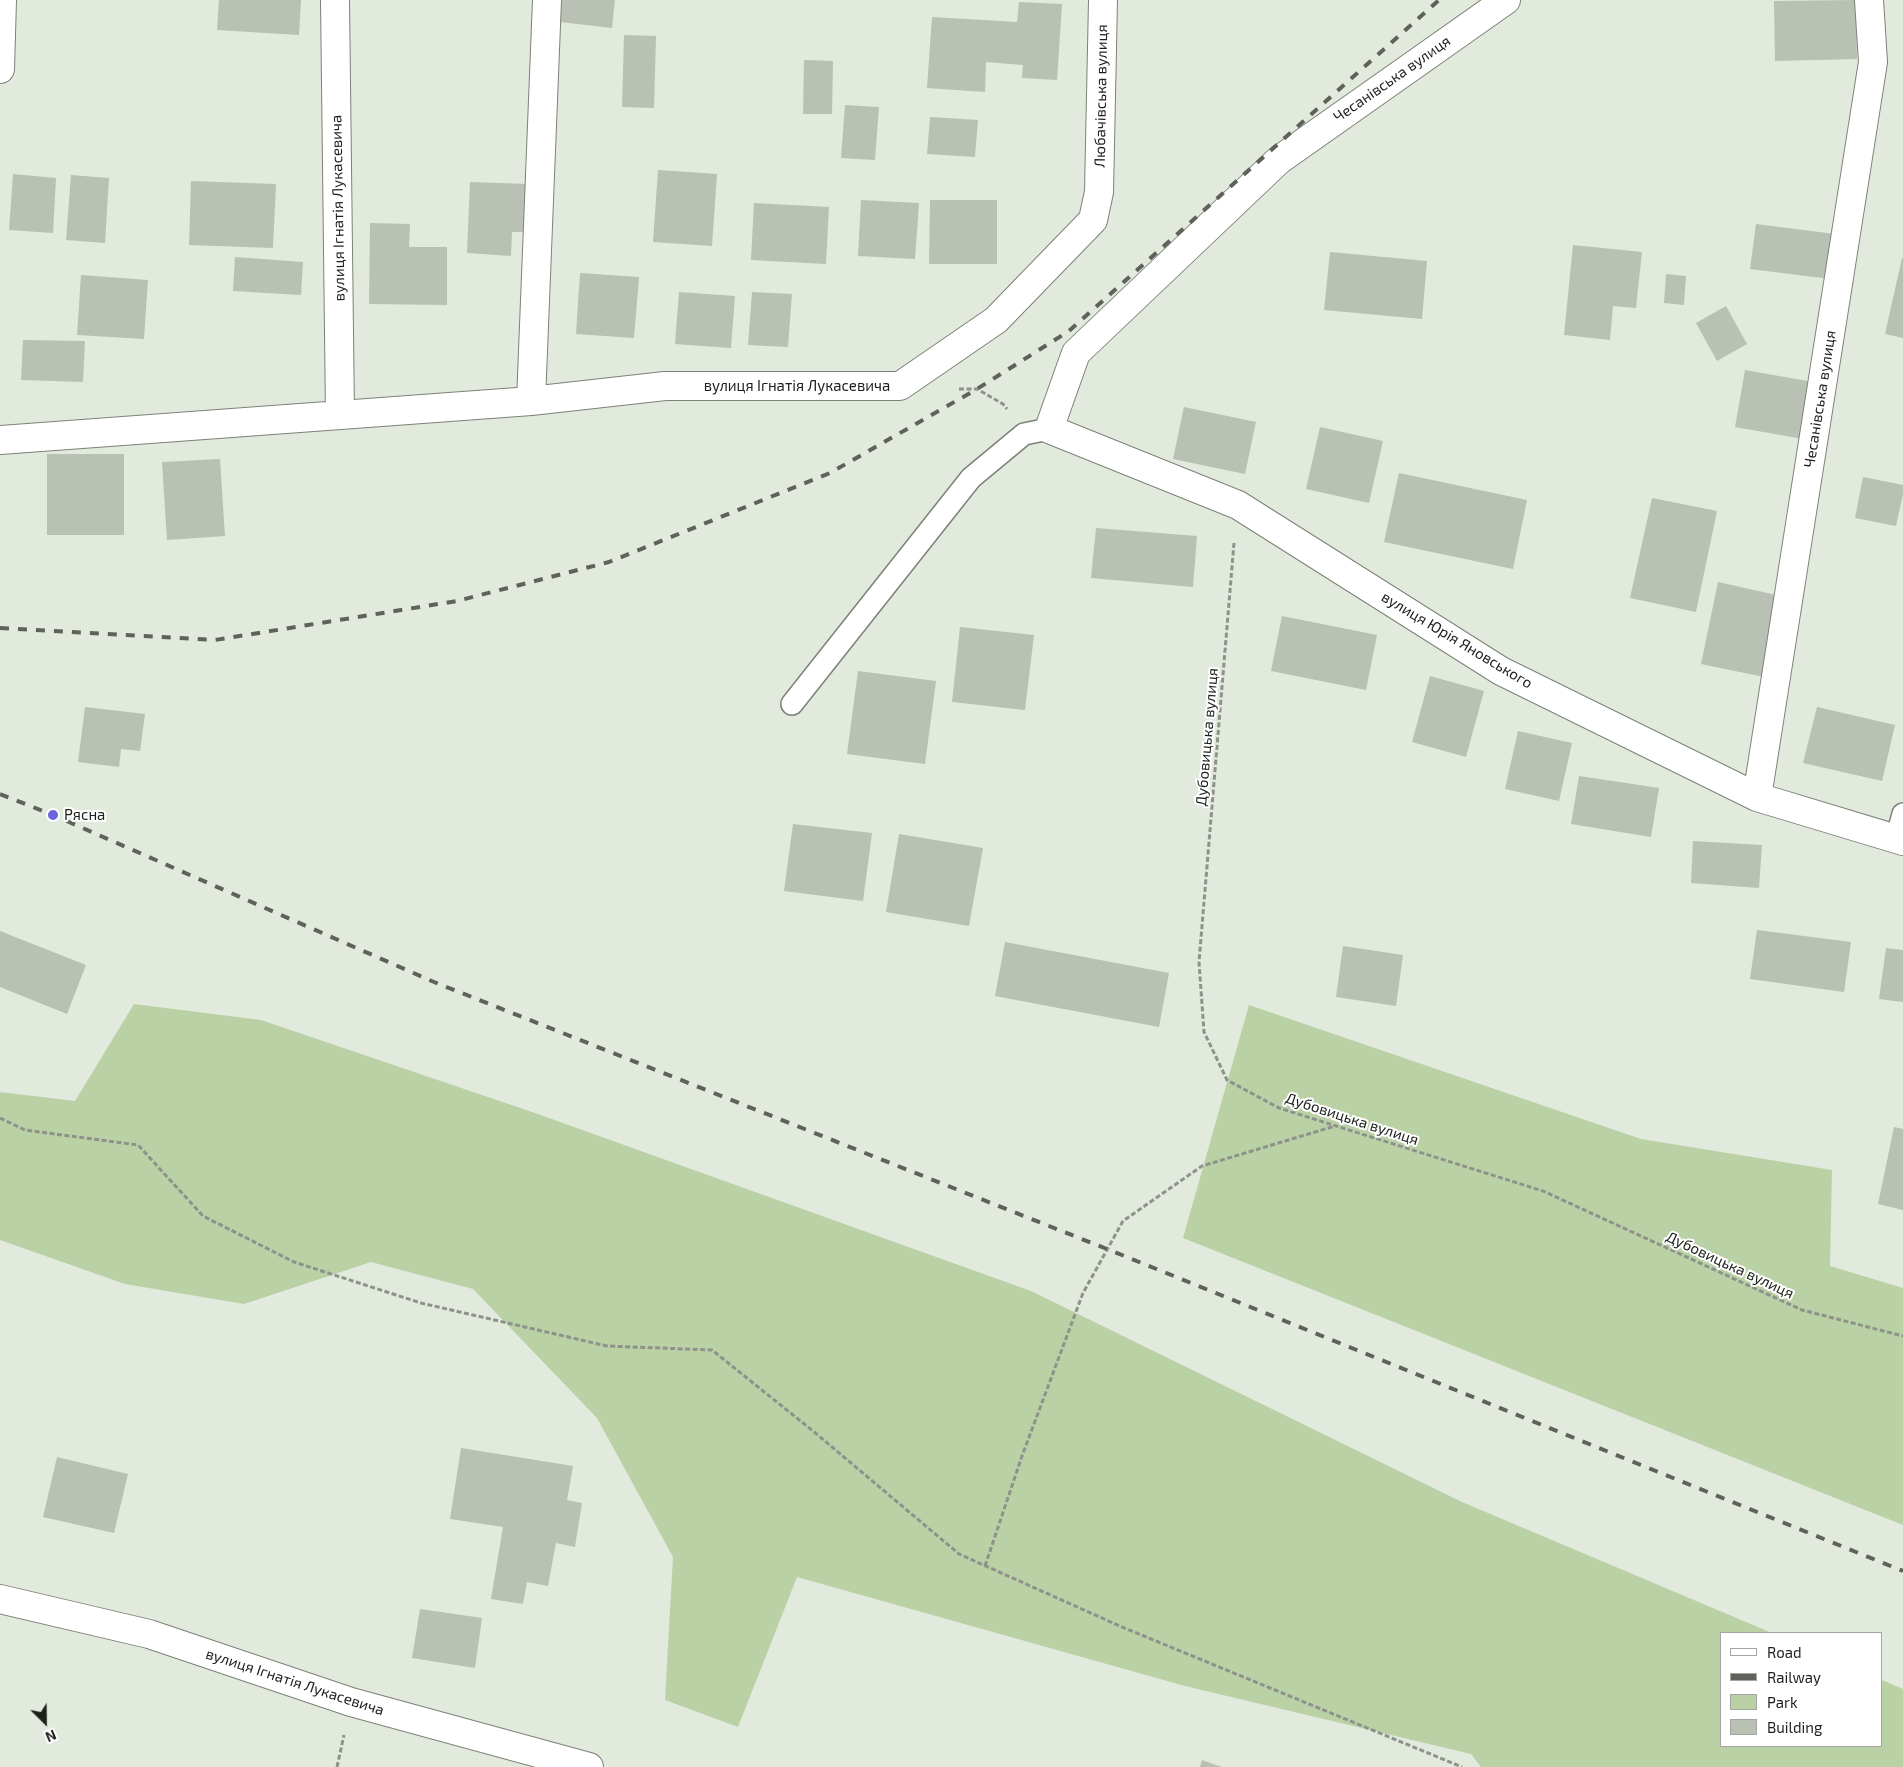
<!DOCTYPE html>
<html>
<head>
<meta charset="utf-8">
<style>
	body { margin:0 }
	#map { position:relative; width:1903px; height:1767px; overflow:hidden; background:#e2e9dd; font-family:"Exo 2",sans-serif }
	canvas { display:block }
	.legend { position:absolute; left:1720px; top:1632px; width:162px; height:115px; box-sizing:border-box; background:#fff; border:1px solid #a5a5a4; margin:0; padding:6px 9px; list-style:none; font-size:15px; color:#1d1f1b }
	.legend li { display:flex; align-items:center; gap:10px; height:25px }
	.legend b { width:25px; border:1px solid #a5a5a4 }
	.north { position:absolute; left:20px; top:1697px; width:50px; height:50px; -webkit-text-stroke:4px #fff; paint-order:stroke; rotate:157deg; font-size:14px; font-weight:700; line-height:20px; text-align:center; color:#1d1f1b }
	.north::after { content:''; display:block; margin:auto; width:18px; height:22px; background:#1d1f1b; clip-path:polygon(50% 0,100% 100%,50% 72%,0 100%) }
</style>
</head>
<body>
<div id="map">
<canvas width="1903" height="1767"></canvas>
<ul class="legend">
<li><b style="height:6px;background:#fff"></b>Road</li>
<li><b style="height:6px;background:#5e625b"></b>Railway</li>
<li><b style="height:14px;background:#bad1a6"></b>Park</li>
<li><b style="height:14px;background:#b9c0b4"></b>Building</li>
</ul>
<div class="north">N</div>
</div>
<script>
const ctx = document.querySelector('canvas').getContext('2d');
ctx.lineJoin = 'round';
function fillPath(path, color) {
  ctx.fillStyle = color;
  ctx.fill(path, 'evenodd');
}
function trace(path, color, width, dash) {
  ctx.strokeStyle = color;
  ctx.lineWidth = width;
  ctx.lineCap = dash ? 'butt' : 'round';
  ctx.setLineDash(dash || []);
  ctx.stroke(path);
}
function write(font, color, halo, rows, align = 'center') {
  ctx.font = font + ' "Exo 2",sans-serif';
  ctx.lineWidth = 4;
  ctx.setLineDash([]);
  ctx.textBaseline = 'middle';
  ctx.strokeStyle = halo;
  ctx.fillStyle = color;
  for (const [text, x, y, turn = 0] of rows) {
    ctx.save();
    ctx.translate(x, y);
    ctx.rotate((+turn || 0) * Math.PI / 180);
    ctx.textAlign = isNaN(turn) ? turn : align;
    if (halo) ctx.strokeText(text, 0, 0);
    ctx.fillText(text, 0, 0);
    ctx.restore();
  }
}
const green = new Path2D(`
	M 134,1004 L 261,1020 L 535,1113 L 1031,1291 L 1462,1502 L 1772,1633 L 1722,1633 L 1722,1746 L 1882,1746 L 1882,1680 L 1903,1689 L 1903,1767 L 1481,1767 L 1471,1754 L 1185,1686 L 797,1577 L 738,1727 L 665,1700 L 673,1557 L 597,1418 L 473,1289 L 371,1262 L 244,1304 L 125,1284 L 0,1240 L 0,1092 L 75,1101 Z
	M 1249,1005 L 1641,1139 L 1832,1170 L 1830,1266 L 1903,1288 L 1903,1525 L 1183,1238 Z`);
const building = new Path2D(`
	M 219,0 L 301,0 L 299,35 L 217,30 Z
	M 562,0 L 615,0 L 612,28 L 560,22 Z
	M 1856,0 L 1857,59 L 1775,61 L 1774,1 Z
	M 1019,2 L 1062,4 L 1057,80 L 1022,78 L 1023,65 L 986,62 L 985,92 L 927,88 L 932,17 L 1017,22 Z
	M 624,35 L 656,36 L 654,108 L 622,107 Z
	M 804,60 L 833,61 L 832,114 L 803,114 Z
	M 845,105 L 879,107 L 875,160 L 841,158 Z
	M 930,117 L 978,120 L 975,157 L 927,154 Z
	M 658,170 L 717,174 L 712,246 L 653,242 Z
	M 13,174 L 56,178 L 53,233 L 9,230 Z
	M 71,175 L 109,178 L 105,243 L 66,240 Z
	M 191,181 L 276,184 L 273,248 L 189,245 Z
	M 470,182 L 528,184 L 526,232 L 512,232 L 511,256 L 467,253 Z
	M 861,200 L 919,203 L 915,259 L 858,256 Z
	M 930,200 L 997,200 L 997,264 L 929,264 Z
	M 754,203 L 829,207 L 826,264 L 751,260 Z
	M 370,223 L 410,224 L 409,247 L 447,247 L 447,305 L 369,304 Z
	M 1756,224 L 1835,234 L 1830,279 L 1750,269 Z
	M 1573,245 L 1642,252 L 1636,308 L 1613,306 L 1610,340 L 1564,335 Z
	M 1330,252 L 1427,261 L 1422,319 L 1324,310 Z
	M 235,257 L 303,262 L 301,295 L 233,291 Z
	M 1902,258 L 1903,258 L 1903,338 L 1885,334 Z
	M 580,273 L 639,277 L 634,338 L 576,334 Z
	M 1666,274 L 1686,276 L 1684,305 L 1664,303 Z
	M 81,275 L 148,280 L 144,339 L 77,335 Z
	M 679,292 L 735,296 L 731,348 L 675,344 Z
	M 752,292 L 792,294 L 788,347 L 748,345 Z
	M 1726,306 L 1747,344 L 1717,361 L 1696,323 Z
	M 23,340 L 85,341 L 83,382 L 21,380 Z
	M 1745,370 L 1813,382 L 1803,439 L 1735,427 Z
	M 1184,407 L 1256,422 L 1245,474 L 1173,459 Z
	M 1320,427 L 1383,441 L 1369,503 L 1306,489 Z
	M 47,454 L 124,454 L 124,535 L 47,535 Z
	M 220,459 L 225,536 L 167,540 L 162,462 Z
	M 1399,473 L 1527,500 L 1513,569 L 1384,542 Z
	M 1863,477 L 1903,485 L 1903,494 L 1896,526 L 1855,518 Z
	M 1652,498 L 1717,511 L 1696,612 L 1630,598 Z
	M 1096,528 L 1197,536 L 1193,587 L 1091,578 Z
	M 1718,582 L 1781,596 L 1764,677 L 1701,664 Z
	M 1282,616 L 1377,635 L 1366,690 L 1271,671 Z
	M 960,627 L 1034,635 L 1025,710 L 952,702 Z
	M 858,671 L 936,681 L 925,764 L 847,754 Z
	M 1430,676 L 1484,691 L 1466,757 L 1412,742 Z
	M 85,707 L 145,714 L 140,751 L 121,749 L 119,767 L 78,762 Z
	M 1817,707 L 1895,725 L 1882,781 L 1803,763 Z
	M 1518,731 L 1572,743 L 1559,801 L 1505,789 Z
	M 1579,776 L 1659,788 L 1651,837 L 1571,824 Z
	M 793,824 L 872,833 L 863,901 L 784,891 Z
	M 899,834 L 983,848 L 969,926 L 886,912 Z
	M 1693,841 L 1762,845 L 1759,888 L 1691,883 Z
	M 1757,930 L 1851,942 L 1844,992 L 1750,979 Z
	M 0,931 L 86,965 L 67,1014 L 0,987 Z
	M 1005,942 L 1169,973 L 1159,1027 L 995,996 Z
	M 1343,946 L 1403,955 L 1396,1006 L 1336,997 Z
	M 1886,948 L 1903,950 L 1903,1002 L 1879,999 Z
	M 1894,1127 L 1903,1129 L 1903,1210 L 1878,1204 Z
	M 461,1448 L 573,1466 L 567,1500 L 582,1503 L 575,1547 L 556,1543 L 548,1586 L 527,1582 L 523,1604 L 491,1599 L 503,1527 L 450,1519 Z
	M 57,1457 L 128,1474 L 114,1533 L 43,1517 Z
	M 420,1609 L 482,1618 L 475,1668 L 412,1658 Z
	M 1202,1760 L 1222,1767 L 1200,1767 Z`);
const path = new Path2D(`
	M 959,389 L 977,389 L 1003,404 L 1007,409
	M 1234,543 L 1199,962 L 1204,1032 L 1227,1080 L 1279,1108 L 1543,1191 L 1802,1310 L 1903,1336
	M 0,1118 L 25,1130 L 138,1145 L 203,1216 L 294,1262 L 421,1303 L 607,1346 L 712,1350 L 813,1431 L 959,1554 L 1122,1627 L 1462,1767
	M 985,1566 L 1022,1456 L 1083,1293 L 1123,1221 L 1202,1166 L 1335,1126
	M 337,1767 L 344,1735`);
const service = new Path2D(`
	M 792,704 L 971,478 L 1024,434 L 1049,429
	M 1896,840 L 1903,814`);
const minor = new Path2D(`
	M 335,0 L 340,415
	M 1506,0 L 1279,160 L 1076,353 L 1049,429 L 1238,505 L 1501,671 L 1757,797 L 1903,841
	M 0,69 L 2,0
	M 531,401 L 547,0
	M 0,440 L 531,401 L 665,386 L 900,386 L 996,320 L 1093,220 L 1099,192 L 1103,0
	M 1757,797 L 1873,62 L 1869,0
	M 0,1599 L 149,1634 L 351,1702 L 589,1767`);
const rail = new Path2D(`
	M 0,628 L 215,640 L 457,601 L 609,562 L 830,473 L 977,389 L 1069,331 L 1439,0
	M 0,794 L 53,815 L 434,982 L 1107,1249 L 1903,1571`);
const markers = [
	[53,815,6,"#6a64de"]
];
const streetNames = [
	["Чесанівська вулиця",1392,79,-35],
	["Любачівська вулиця",1101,96,-89],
	["вулиця Ігнатія Лукасевича",338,208,-91],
	["вулиця Ігнатія Лукасевича",797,386],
	["Чесанівська вулиця",1820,399,-81],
	["вулиця Юрія Яновського",1457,640,31],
	["Дубовицька вулиця",1207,737,-85],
	["Дубовицька вулиця",1352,1119,18],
	["Дубовицька вулиця",1730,1265,25],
	["вулиця Ігнатія Лукасевича",295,1682,18]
];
const poiNames = [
	["Рясна",64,815]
];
fillPath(green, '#bad1a6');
fillPath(building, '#b9c0b4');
trace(service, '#7c8277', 24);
trace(minor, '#7c8277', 30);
trace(path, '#8d928a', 3, [5, 2.5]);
trace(service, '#fff', 21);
trace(minor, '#fff', 28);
trace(rail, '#5e625b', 4, [9, 9]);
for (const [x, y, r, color] of markers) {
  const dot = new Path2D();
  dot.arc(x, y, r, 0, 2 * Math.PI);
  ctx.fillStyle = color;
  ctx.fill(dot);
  trace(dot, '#fff', 2);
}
write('15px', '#1d1f1b', '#fff', streetNames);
write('15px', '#1d1f1b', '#fff', poiNames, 'left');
</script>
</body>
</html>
